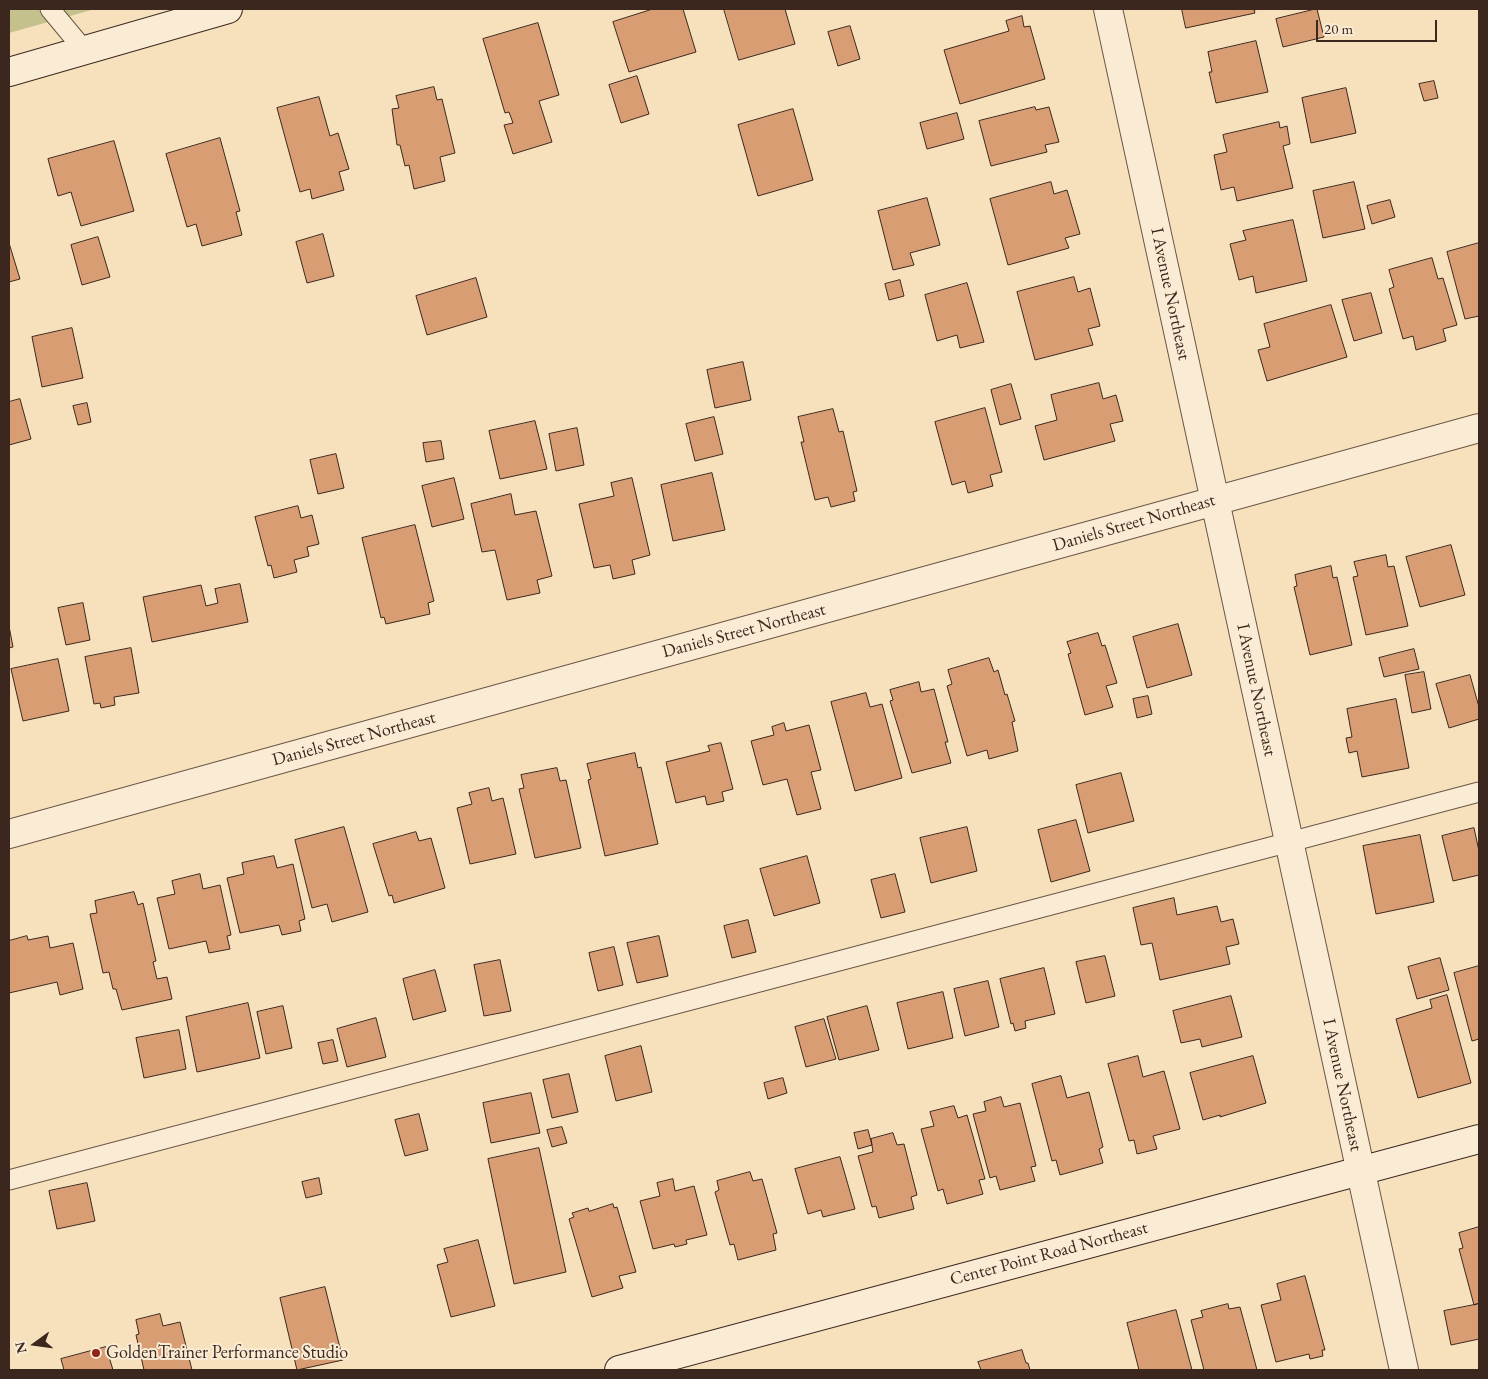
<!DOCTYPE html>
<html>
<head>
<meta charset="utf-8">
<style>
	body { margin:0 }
	#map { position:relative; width:1488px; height:1379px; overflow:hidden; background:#f7e1bd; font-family:"EB Garamond",serif }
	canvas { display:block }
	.frame { position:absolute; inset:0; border:10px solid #3c271f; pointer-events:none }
	.north { position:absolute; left:10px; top:1319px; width:50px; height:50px; -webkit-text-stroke:4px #faecd4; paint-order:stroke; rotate:256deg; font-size:14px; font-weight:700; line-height:20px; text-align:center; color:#3c271f }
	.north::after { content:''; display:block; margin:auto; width:18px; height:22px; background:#3c271f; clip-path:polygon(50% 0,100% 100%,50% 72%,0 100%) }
	.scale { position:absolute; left:1316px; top:20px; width:121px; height:22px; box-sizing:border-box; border:2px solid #3c271f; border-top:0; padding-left:6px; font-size:15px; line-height:18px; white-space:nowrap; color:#3c271f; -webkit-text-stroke:4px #faecd4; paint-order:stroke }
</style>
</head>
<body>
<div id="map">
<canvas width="1488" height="1379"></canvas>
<div class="frame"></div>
<div class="north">N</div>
<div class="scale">20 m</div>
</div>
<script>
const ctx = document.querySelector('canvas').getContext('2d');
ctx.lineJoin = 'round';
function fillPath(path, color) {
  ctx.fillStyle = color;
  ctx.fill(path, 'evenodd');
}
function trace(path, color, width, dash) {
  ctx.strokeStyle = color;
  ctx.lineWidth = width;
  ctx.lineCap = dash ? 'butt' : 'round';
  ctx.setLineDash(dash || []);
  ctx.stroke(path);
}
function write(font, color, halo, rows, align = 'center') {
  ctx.font = font + ' "EB Garamond",serif';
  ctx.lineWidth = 4;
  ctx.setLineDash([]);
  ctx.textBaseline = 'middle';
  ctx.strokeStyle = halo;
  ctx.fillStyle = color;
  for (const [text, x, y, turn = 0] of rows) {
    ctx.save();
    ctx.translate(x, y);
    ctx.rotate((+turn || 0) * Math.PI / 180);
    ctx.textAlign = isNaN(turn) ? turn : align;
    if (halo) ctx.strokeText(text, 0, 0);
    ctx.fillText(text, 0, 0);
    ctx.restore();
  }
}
const green = new Path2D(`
	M 9,9 L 95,9 L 9,33 Z`);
const building = new Path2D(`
	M 653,9 L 683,9 L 696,52 L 629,72 L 613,22 Z
	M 724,9 L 785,9 L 795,44 L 739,60 Z
	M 1182,9 L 1260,9 L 1254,10 L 1255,13 L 1186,28 Z
	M 1317,9 L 1324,37 L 1283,47 L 1276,19 Z
	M 1022,16 L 1024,27 L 1030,26 L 1045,79 L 960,104 L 944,50 L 1009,31 L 1006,21 Z
	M 538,23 L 559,95 L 539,101 L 552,142 L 513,154 L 504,125 L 513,123 L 509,112 L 505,113 L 483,39 Z
	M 850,26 L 860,59 L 838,66 L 828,32 Z
	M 1256,41 L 1268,92 L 1216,103 L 1209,72 L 1212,72 L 1208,52 Z
	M 637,76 L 649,114 L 621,123 L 609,85 Z
	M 1434,81 L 1438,98 L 1424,101 L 1419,84 Z
	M 434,87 L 437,100 L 442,99 L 455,153 L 440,157 L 445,181 L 414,189 L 409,165 L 405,166 L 400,145 L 397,145 L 392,109 L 399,108 L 396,96 Z
	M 1346,88 L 1356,133 L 1311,143 L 1302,98 Z
	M 319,97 L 330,136 L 338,133 L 349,169 L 339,172 L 344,190 L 312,199 L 310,189 L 300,192 L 277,108 Z
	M 1035,107 L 1036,110 L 1049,107 L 1059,142 L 1045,145 L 1047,152 L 991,166 L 979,121 Z
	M 793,109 L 813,180 L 758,196 L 738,125 Z
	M 957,113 L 964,139 L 927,149 L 920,123 Z
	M 1279,122 L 1280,128 L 1287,126 L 1290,144 L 1283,146 L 1293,188 L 1237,201 L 1234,187 L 1221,190 L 1214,155 L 1227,152 L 1223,135 Z
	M 220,138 L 240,211 L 236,212 L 242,235 L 202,246 L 196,224 L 187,227 L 166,154 Z
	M 114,141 L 134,211 L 81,226 L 71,192 L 58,196 L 48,159 Z
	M 1051,182 L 1054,194 L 1067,190 L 1080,234 L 1065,238 L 1069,248 L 1008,265 L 990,199 Z
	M 1354,182 L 1365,229 L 1323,238 L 1313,191 Z
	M 927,198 L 940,245 L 910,253 L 914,265 L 893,270 L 878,211 Z
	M 1390,200 L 1395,217 L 1372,224 L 1367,206 Z
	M 1293,220 L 1307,281 L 1256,293 L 1253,276 L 1239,280 L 1230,244 L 1246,240 L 1243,231 Z
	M 323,234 L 334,276 L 307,283 L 296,242 Z
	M 98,237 L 110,277 L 82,285 L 71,245 Z
	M 9,243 L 20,279 L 9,282 Z
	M 1479,243 L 1479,316 L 1465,319 L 1447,252 Z
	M 1432,258 L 1438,279 L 1443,278 L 1457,325 L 1443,329 L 1446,341 L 1416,350 L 1413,336 L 1403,339 L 1389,289 L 1394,287 L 1389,270 Z
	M 1074,277 L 1078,292 L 1090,288 L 1100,326 L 1088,329 L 1093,345 L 1035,360 L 1017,292 Z
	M 476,278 L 487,317 L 427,335 L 416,296 Z
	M 900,280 L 904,296 L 889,300 L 885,284 Z
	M 967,283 L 984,342 L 960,348 L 957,335 L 937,341 L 925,295 Z
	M 1371,293 L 1382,333 L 1354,341 L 1342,300 Z
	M 1331,305 L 1347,357 L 1267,381 L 1258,350 L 1270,347 L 1264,324 Z
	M 72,328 L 83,378 L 42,387 L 32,337 Z
	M 743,362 L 751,400 L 715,408 L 707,370 Z
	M 1099,383 L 1103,399 L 1116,395 L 1123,421 L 1110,424 L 1115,441 L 1044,460 L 1035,426 L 1057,420 L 1051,395 Z
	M 1011,384 L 1021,419 L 1000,425 L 991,390 Z
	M 20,399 L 31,439 L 9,445 L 9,402 Z
	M 87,403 L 91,422 L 78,425 L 73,406 Z
	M 985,408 L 1002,472 L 990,475 L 993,486 L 968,493 L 965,481 L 952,485 L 935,422 Z
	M 833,409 L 839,432 L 843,431 L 857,491 L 853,492 L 855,501 L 831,507 L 828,497 L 815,500 L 801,442 L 804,442 L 798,417 Z
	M 714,417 L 723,454 L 695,461 L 686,424 Z
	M 535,421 L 547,469 L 500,479 L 489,431 Z
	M 577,428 L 584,465 L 556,471 L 549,434 Z
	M 441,441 L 444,459 L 426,462 L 423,443 Z
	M 336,454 L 344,488 L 318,494 L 310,460 Z
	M 712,473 L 725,530 L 673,541 L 661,485 Z
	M 454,478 L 464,519 L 432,527 L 422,486 Z
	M 632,478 L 650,555 L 632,560 L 635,574 L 613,579 L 610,565 L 594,568 L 579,504 L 614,496 L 611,483 Z
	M 511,494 L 515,515 L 536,511 L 552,576 L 537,580 L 540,593 L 507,600 L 495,550 L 482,552 L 471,504 Z
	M 298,506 L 301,518 L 312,515 L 319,544 L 307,547 L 309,556 L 294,560 L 297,572 L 274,578 L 271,565 L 268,566 L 255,517 Z
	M 415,525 L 434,601 L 428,603 L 430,614 L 386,624 L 384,617 L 381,618 L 362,538 Z
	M 1451,545 L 1465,595 L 1420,607 L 1406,557 Z
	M 1386,555 L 1388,567 L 1394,566 L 1408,626 L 1366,635 L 1353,577 L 1358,576 L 1354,562 Z
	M 1331,566 L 1333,578 L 1337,577 L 1352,645 L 1310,655 L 1294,587 L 1297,586 L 1295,575 Z
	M 240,584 L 248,622 L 152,642 L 143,597 L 201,585 L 206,606 L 218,603 L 215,589 Z
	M 83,603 L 90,640 L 66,645 L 58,608 Z
	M 1178,624 L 1192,675 L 1147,688 L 1133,637 Z
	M 9,626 L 13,647 L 9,648 Z
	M 1098,633 L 1102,646 L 1105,645 L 1117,683 L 1106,686 L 1113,707 L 1085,715 L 1068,654 L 1071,653 L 1067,642 Z
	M 131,648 L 139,693 L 114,697 L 115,705 L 101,708 L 100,703 L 94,704 L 85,657 Z
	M 1414,649 L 1419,669 L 1384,677 L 1379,658 Z
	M 989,658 L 994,672 L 998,670 L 1005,695 L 1007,694 L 1015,721 L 1012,722 L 1018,751 L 989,759 L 987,750 L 967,756 L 947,686 L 952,684 L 948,670 Z
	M 58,659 L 69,711 L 23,721 L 11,669 Z
	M 1424,672 L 1431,709 L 1412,713 L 1405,675 Z
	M 1470,675 L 1479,707 L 1479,719 L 1449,728 L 1436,684 Z
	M 919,682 L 921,692 L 934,689 L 948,742 L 945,742 L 951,763 L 912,773 L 890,701 L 893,700 L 890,690 Z
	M 866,693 L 870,707 L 882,704 L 902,778 L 855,791 L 831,702 Z
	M 1148,696 L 1152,714 L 1137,718 L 1133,699 Z
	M 1396,699 L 1409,768 L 1362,777 L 1357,751 L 1349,753 L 1346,738 L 1352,737 L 1347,709 Z
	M 784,723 L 786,731 L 809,725 L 821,770 L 811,772 L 821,809 L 797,815 L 787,779 L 763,785 L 751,741 L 774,735 L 772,727 Z
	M 721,743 L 733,789 L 722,792 L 724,801 L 707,805 L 705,796 L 676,803 L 666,762 L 710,751 L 708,746 Z
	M 635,753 L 638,768 L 641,767 L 658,844 L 605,856 L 588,780 L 591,779 L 587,764 Z
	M 557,768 L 560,781 L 566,780 L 581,848 L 535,858 L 519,789 L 524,788 L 521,775 Z
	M 1121,773 L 1134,821 L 1088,833 L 1076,785 Z
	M 489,788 L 492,801 L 503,798 L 516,854 L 470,864 L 457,808 L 472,804 L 469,793 Z
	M 1076,820 L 1090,871 L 1051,882 L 1038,830 Z
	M 344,827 L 368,912 L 332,922 L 327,904 L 312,908 L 295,840 Z
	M 967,827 L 977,871 L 931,883 L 920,838 Z
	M 1474,828 L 1479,851 L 1479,875 L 1453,881 L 1442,836 Z
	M 416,832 L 419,841 L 431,838 L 445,888 L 394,903 L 392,895 L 389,896 L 373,844 Z
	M 1420,835 L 1434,902 L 1376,914 L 1363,846 Z
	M 274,856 L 277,868 L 293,864 L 305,919 L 299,921 L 301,931 L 282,935 L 279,925 L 240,933 L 227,878 L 244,874 L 242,863 Z
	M 807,856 L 820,903 L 774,916 L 760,869 Z
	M 200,874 L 203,889 L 220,885 L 231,935 L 227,936 L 230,949 L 209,953 L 206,941 L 169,949 L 157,898 L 175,894 L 172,881 Z
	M 895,874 L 905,912 L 881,918 L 871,880 Z
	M 134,892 L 138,905 L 143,903 L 156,961 L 153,962 L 157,979 L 167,977 L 172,999 L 122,1010 L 116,989 L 113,989 L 109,972 L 103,973 L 90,914 L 97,913 L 95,901 Z
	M 1174,898 L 1177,915 L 1217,906 L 1221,922 L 1233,919 L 1239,944 L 1226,947 L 1230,964 L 1160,980 L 1152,943 L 1141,945 L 1133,908 Z
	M 748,920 L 756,952 L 732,958 L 724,926 Z
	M 27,936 L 28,940 L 48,936 L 50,948 L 73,943 L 83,989 L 60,995 L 57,982 L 9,993 L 9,941 Z
	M 659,936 L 668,976 L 637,983 L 627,943 Z
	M 614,947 L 623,985 L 598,991 L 589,953 Z
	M 1105,956 L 1115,996 L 1086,1003 L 1076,962 Z
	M 1440,958 L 1449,990 L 1417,999 L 1408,967 Z
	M 500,960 L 511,1011 L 484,1016 L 474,965 Z
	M 1479,966 L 1479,1039 L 1472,1041 L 1454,973 Z
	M 1044,968 L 1055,1014 L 1025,1021 L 1026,1028 L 1015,1031 L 1013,1023 L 1011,1024 L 1000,979 Z
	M 435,970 L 446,1011 L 413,1020 L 403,979 Z
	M 988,981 L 999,1027 L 965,1036 L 954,989 Z
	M 943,992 L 953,1038 L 908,1049 L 897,1003 Z
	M 1447,995 L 1471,1083 L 1418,1098 L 1396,1019 L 1432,1008 L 1430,1000 Z
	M 1231,996 L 1242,1037 L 1202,1047 L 1200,1039 L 1181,1043 L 1173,1011 Z
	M 248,1003 L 260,1058 L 197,1072 L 186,1017 Z
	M 283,1006 L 292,1048 L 266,1054 L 257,1012 Z
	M 867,1006 L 879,1050 L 839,1060 L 827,1017 Z
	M 376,1018 L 386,1057 L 347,1067 L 337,1029 Z
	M 824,1019 L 836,1059 L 806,1067 L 795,1027 Z
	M 179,1030 L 186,1069 L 144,1078 L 136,1038 Z
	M 333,1040 L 338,1061 L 323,1064 L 318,1043 Z
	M 641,1046 L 652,1092 L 616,1101 L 605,1056 Z
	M 1138,1056 L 1143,1077 L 1164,1071 L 1180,1129 L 1153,1136 L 1157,1149 L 1137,1154 L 1134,1140 L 1129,1141 L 1108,1064 Z
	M 1253,1056 L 1266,1103 L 1220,1117 L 1220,1115 L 1203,1120 L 1190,1073 Z
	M 569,1074 L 578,1112 L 552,1118 L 543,1080 Z
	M 1061,1076 L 1067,1098 L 1089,1092 L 1103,1147 L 1099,1149 L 1103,1163 L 1060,1175 L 1056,1160 L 1052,1161 L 1032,1084 Z
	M 783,1078 L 787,1093 L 768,1099 L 764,1083 Z
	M 531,1093 L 540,1133 L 491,1143 L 483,1103 Z
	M 1001,1097 L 1004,1107 L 1020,1103 L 1036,1166 L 1031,1167 L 1035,1181 L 1000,1190 L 996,1176 L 990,1178 L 973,1114 L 986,1111 L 984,1102 Z
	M 954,1106 L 958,1118 L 967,1115 L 985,1179 L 979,1180 L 983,1194 L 947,1204 L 943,1189 L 938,1191 L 921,1129 L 934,1126 L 930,1112 Z
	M 419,1114 L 428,1150 L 405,1156 L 395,1120 Z
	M 562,1127 L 567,1143 L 552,1147 L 547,1130 Z
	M 868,1130 L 872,1145 L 858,1149 L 854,1133 Z
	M 893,1133 L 897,1145 L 904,1144 L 917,1195 L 911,1197 L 914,1209 L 879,1218 L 876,1206 L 872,1207 L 858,1156 L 873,1152 L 871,1139 Z
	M 539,1148 L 566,1272 L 514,1284 L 488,1159 Z
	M 840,1157 L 855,1209 L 823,1217 L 821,1210 L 808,1214 L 795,1169 Z
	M 750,1172 L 753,1181 L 762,1179 L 777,1233 L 773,1234 L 776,1250 L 738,1260 L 734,1244 L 730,1245 L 715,1192 L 719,1190 L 717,1181 Z
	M 319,1178 L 322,1194 L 306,1198 L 302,1182 Z
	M 673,1179 L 675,1191 L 694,1186 L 707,1235 L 686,1240 L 687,1244 L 675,1247 L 674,1244 L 653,1249 L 640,1201 L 660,1196 L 657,1183 Z
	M 87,1183 L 95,1221 L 57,1229 L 49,1191 Z
	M 613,1204 L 614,1208 L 617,1207 L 636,1272 L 619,1276 L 623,1288 L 592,1297 L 569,1219 L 574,1217 L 572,1213 L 588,1208 L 589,1211 Z
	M 1479,1227 L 1479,1303 L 1474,1305 L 1459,1249 L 1463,1248 L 1459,1233 Z
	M 478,1240 L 495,1306 L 451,1317 L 437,1265 L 448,1262 L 444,1249 Z
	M 1305,1276 L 1325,1350 L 1322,1350 L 1323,1356 L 1310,1359 L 1309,1354 L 1276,1362 L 1261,1305 L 1281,1300 L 1277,1284 Z
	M 325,1287 L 343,1360 L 297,1370 L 280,1298 Z
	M 1228,1304 L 1229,1309 L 1240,1307 L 1257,1370 L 1204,1370 L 1191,1320 L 1203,1317 L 1201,1311 Z
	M 1479,1304 L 1479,1339 L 1451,1345 L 1444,1311 Z
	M 1176,1310 L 1192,1370 L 1139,1370 L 1127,1323 Z
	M 160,1314 L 163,1326 L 180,1322 L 192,1370 L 144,1370 L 136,1335 L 139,1334 L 136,1320 Z
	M 106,1347 L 113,1370 L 64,1370 L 61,1359 Z
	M 1022,1350 L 1026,1363 L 1028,1363 L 1030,1370 L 981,1370 L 978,1362 Z`);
const lane = new Path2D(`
	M 50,9 L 84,50
	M 9,1180 L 1479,792`);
const street = new Path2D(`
	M 1108,9 L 1404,1370
	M 9,834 L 1479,428`);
const secondary = new Path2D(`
	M 9,72 L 228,9
	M 619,1370 L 1479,1139`);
const markers = [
	[96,1353,5,"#8f2418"]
];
const streetNames = [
	["I Avenue Northeast",1170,294,78],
	["Daniels Street Northeast",1134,523,-16],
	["Daniels Street Northeast",744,631,-15],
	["I Avenue Northeast",1256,690,78],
	["Daniels Street Northeast",354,739,-15],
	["I Avenue Northeast",1342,1085,78],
	["Center Point Road Northeast",1049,1254,-15]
];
const poiNames = [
	["GoldenTrainer Performance Studio",106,1353]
];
fillPath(green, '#c4c18c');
fillPath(building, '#d99d73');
trace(building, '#3c271f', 1);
trace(lane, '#6b5646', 21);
trace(street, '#6b5646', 30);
trace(secondary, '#3c271f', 30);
trace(lane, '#faecd4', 19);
trace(street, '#faecd4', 28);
trace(secondary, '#faecd4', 28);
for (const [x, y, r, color] of markers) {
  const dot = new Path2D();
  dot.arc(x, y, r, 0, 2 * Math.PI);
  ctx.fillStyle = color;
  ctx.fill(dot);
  trace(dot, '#faecd4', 2);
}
write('18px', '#3c271f', '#faecd4', streetNames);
write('18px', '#3c271f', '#faecd4', poiNames, 'left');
</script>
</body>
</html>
